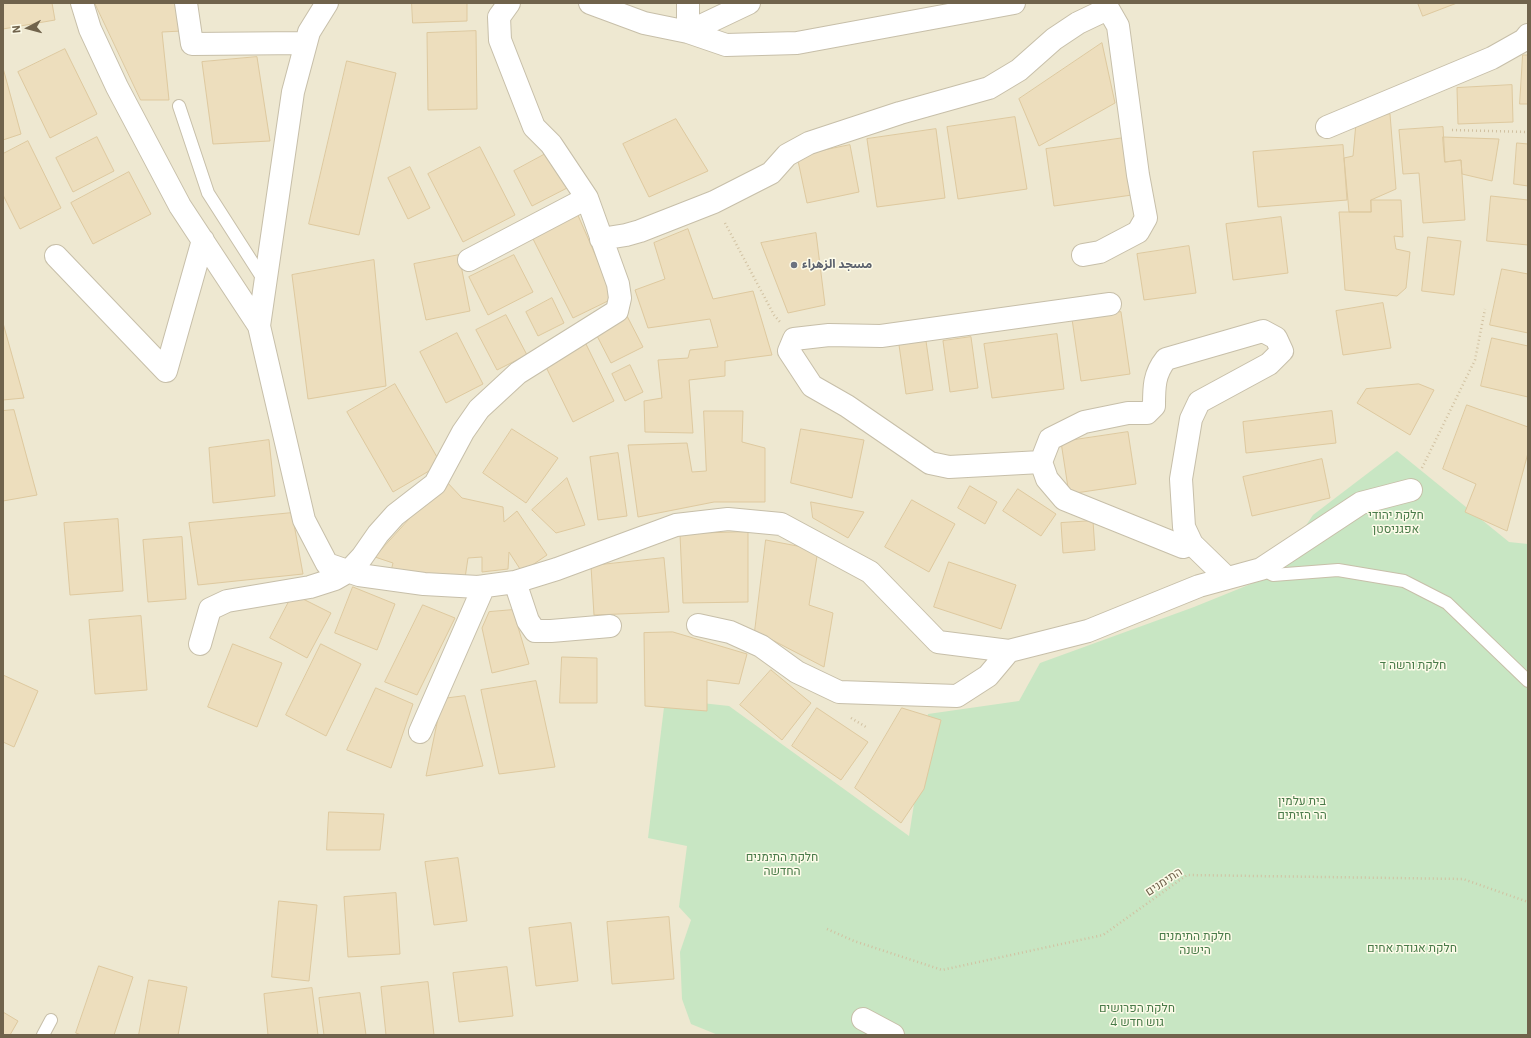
<!DOCTYPE html>
<html>
<head>
<meta charset="utf-8">
<style>
	body { margin:0 }
	#map { position:relative; width:1531px; height:1038px; overflow:hidden; background:#faf7e3; font-family:"IBM Plex Sans",sans-serif }
	canvas { display:block }
	.frame { position:absolute; inset:0; border:4px solid #70634c; pointer-events:none }
	.north { position:absolute; left:8px; top:8px; width:40px; height:40px; -webkit-text-stroke:3px #fdfbe9; paint-order:stroke; rotate:264deg; font-size:11px; font-weight:700; line-height:16px; text-align:center; color:#70634c }
	.north::after { content:''; display:block; margin:auto; width:14px; height:18px; background:#70634c; clip-path:polygon(50% 0,100% 100%,50% 72%,0 100%) }
</style>
</head>
<body>
<div id="map">
<canvas width="1531" height="1038"></canvas>
<div class="frame"></div>
<div class="north">N</div>
</div>
<script>
const ctx = document.querySelector('canvas').getContext('2d');
ctx.lineJoin = 'round';
function fillPath(path, color) {
  ctx.fillStyle = color;
  ctx.fill(path, 'evenodd');
}
function trace(path, color, width, dash) {
  ctx.strokeStyle = color;
  ctx.lineWidth = width;
  ctx.lineCap = dash ? 'butt' : 'round';
  ctx.setLineDash(dash || []);
  ctx.stroke(path);
}
function write(font, color, halo, rows, align = 'center') {
  ctx.font = font + ' "IBM Plex Sans","Noto Sans Arabic",Heebo,sans-serif';
  ctx.lineWidth = 3;
  ctx.setLineDash([]);
  ctx.textBaseline = 'middle';
  ctx.strokeStyle = halo;
  ctx.fillStyle = color;
  for (const [text, x, y, turn = 0] of rows) {
    ctx.save();
    ctx.translate(x, y);
    ctx.rotate((+turn || 0) * Math.PI / 180);
    ctx.textAlign = isNaN(turn) ? turn : align;
    if (halo) ctx.strokeText(text, 0, 0);
    ctx.fillText(text, 0, 0);
    ctx.restore();
  }
}
const residential = new Path2D(`
	M 3,3 L 1528,3 L 1528,1035 L 3,1035 Z`);
const green = new Path2D(`
	M 1397,451 L 1509,542 L 1528,544 L 1528,1035 L 718,1035 L 691,1024 L 682,999 L 680,952 L 691,920 L 679,907 L 687,846 L 648,838 L 665,699 L 729,706 L 909,836 L 928,714 L 1019,701 L 1040,663 L 1194,607 L 1273,575 L 1313,515 Z`);
const building = new Path2D(`
	M 3,3 L 52,3 L 55,20 L 3,29 Z
	M 95,3 L 177,3 L 182,31 L 162,32 L 169,100 L 141,100 Z
	M 412,3 L 467,3 L 467,21 L 413,23 Z
	M 1418,3 L 1457,3 L 1423,16 Z
	M 476,31 L 477,109 L 428,110 L 427,33 Z
	M 1102,43 L 1115,103 L 1039,146 L 1019,99 Z
	M 65,49 L 97,114 L 50,138 L 18,72 Z
	M 1523,55 L 1528,55 L 1528,104 L 1520,104 Z
	M 257,57 L 270,141 L 213,144 L 202,62 Z
	M 347,61 L 396,73 L 359,235 L 309,224 Z
	M 3,68 L 21,134 L 3,140 Z
	M 1512,85 L 1513,122 L 1458,124 L 1457,88 Z
	M 1390,114 L 1396,189 L 1371,200 L 1371,212 L 1349,212 L 1344,158 L 1353,156 L 1356,123 Z
	M 1015,117 L 1027,189 L 958,199 L 947,127 Z
	M 676,119 L 708,171 L 649,197 L 623,144 Z
	M 1443,127 L 1445,162 L 1461,160 L 1465,220 L 1423,223 L 1419,173 L 1403,174 L 1399,130 Z
	M 936,129 L 945,198 L 877,207 L 867,139 Z
	M 97,137 L 114,171 L 73,192 L 56,158 Z
	M 1443,137 L 1499,139 L 1492,181 L 1462,174 L 1461,160 L 1445,162 Z
	M 1124,138 L 1132,195 L 1054,206 L 1046,149 Z
	M 28,141 L 61,208 L 20,229 L 3,195 L 3,154 Z
	M 1517,143 L 1528,144 L 1528,186 L 1514,184 Z
	M 850,145 L 859,192 L 807,203 L 797,156 Z
	M 1343,145 L 1347,200 L 1258,207 L 1253,152 Z
	M 480,147 L 515,215 L 463,242 L 428,174 Z
	M 551,151 L 569,187 L 532,206 L 514,171 Z
	M 410,167 L 430,208 L 408,219 L 388,178 Z
	M 129,172 L 151,214 L 93,244 L 71,203 Z
	M 1491,196 L 1528,200 L 1528,245 L 1487,241 Z
	M 1371,200 L 1401,200 L 1403,237 L 1394,236 L 1396,249 L 1410,252 L 1406,288 L 1397,296 L 1345,290 L 1339,212 L 1371,212 Z
	M 577,213 L 614,298 L 573,318 L 531,235 Z
	M 1281,217 L 1288,273 L 1233,280 L 1226,224 Z
	M 688,229 L 713,299 L 753,291 L 772,355 L 725,361 L 725,376 L 689,380 L 693,433 L 645,432 L 644,401 L 662,398 L 658,360 L 688,358 L 690,350 L 718,347 L 710,319 L 648,328 L 635,290 L 665,279 L 654,243 Z
	M 816,233 L 825,305 L 788,313 L 761,243 Z
	M 1428,237 L 1461,241 L 1454,295 L 1422,291 Z
	M 1189,246 L 1196,293 L 1144,300 L 1137,254 Z
	M 459,255 L 470,311 L 426,320 L 414,264 Z
	M 514,255 L 533,292 L 488,315 L 469,277 Z
	M 374,260 L 386,386 L 308,399 L 292,275 Z
	M 1502,269 L 1528,274 L 1528,333 L 1490,325 Z
	M 552,298 L 564,323 L 538,336 L 526,312 Z
	M 1383,303 L 1391,348 L 1343,355 L 1336,311 Z
	M 1121,312 L 1130,374 L 1081,381 L 1072,319 Z
	M 506,315 L 527,355 L 497,370 L 476,330 Z
	M 627,316 L 643,347 L 611,363 L 595,332 Z
	M 3,323 L 24,398 L 3,400 Z
	M 457,333 L 483,384 L 446,403 L 420,352 Z
	M 1057,334 L 1064,389 L 992,398 L 984,344 Z
	M 971,337 L 978,388 L 950,392 L 943,341 Z
	M 1492,338 L 1528,346 L 1528,397 L 1481,386 Z
	M 926,341 L 933,390 L 906,394 L 899,345 Z
	M 586,344 L 614,401 L 573,422 L 545,365 Z
	M 630,365 L 643,392 L 625,401 L 612,374 Z
	M 395,384 L 441,464 L 393,492 L 347,412 Z
	M 1419,384 L 1434,390 L 1410,435 L 1357,403 L 1366,389 Z
	M 1467,405 L 1528,427 L 1528,453 L 1507,531 L 1465,512 L 1476,484 L 1443,469 Z
	M 14,410 L 37,495 L 3,501 L 3,411 Z
	M 704,411 L 743,411 L 742,442 L 765,448 L 765,502 L 714,502 L 638,517 L 628,445 L 687,443 L 692,472 L 706,471 Z
	M 1332,411 L 1336,443 L 1246,453 L 1243,422 Z
	M 512,429 L 558,458 L 526,503 L 483,473 Z
	M 801,429 L 864,440 L 852,498 L 791,483 Z
	M 1128,432 L 1136,484 L 1069,494 L 1061,442 Z
	M 269,440 L 275,496 L 213,503 L 209,448 Z
	M 618,453 L 627,516 L 598,520 L 590,457 Z
	M 1322,459 L 1330,498 L 1252,516 L 1243,477 Z
	M 567,478 L 585,525 L 556,533 L 532,510 Z
	M 445,480 L 462,498 L 503,507 L 504,522 L 517,511 L 547,555 L 522,572 L 509,552 L 508,569 L 482,572 L 482,557 L 468,558 L 465,578 L 391,571 L 393,563 L 375,557 Z
	M 970,486 L 997,502 L 985,524 L 958,508 Z
	M 1018,489 L 1056,514 L 1041,536 L 1003,511 Z
	M 912,500 L 955,524 L 929,572 L 885,547 Z
	M 811,502 L 864,512 L 848,538 L 813,518 Z
	M 292,513 L 303,574 L 198,585 L 189,523 Z
	M 118,519 L 123,591 L 70,595 L 64,523 Z
	M 1093,521 L 1095,550 L 1063,553 L 1061,523 Z
	M 748,532 L 748,602 L 683,603 L 680,534 Z
	M 182,537 L 186,599 L 148,602 L 143,540 Z
	M 766,540 L 818,550 L 809,605 L 833,613 L 824,667 L 755,631 Z
	M 664,558 L 669,612 L 594,615 L 591,566 Z
	M 949,562 L 1016,585 L 1001,629 L 934,607 Z
	M 353,587 L 395,604 L 377,650 L 335,633 Z
	M 293,594 L 331,613 L 307,658 L 270,638 Z
	M 423,605 L 455,618 L 417,695 L 385,682 Z
	M 513,610 L 529,664 L 492,673 L 482,628 L 489,612 Z
	M 141,616 L 147,690 L 95,694 L 89,620 Z
	M 673,632 L 747,654 L 739,684 L 707,680 L 707,711 L 645,706 L 644,633 Z
	M 233,644 L 282,663 L 257,727 L 208,707 Z
	M 321,644 L 361,664 L 326,736 L 286,715 Z
	M 562,657 L 597,658 L 597,703 L 560,703 Z
	M 771,670 L 811,703 L 782,740 L 740,705 Z
	M 3,675 L 38,691 L 14,747 L 3,742 Z
	M 536,681 L 555,767 L 499,774 L 481,690 Z
	M 376,688 L 413,704 L 391,768 L 347,750 Z
	M 465,696 L 483,766 L 426,776 L 442,699 Z
	M 817,708 L 868,742 L 841,780 L 792,746 Z
	M 902,708 L 941,720 L 924,789 L 901,823 L 855,788 Z
	M 329,812 L 384,814 L 380,850 L 327,850 Z
	M 458,858 L 467,921 L 434,925 L 425,862 Z
	M 396,893 L 400,954 L 348,957 L 344,897 Z
	M 279,901 L 317,905 L 309,981 L 272,977 Z
	M 669,917 L 674,979 L 612,984 L 607,922 Z
	M 571,923 L 578,981 L 536,986 L 529,928 Z
	M 99,966 L 133,977 L 114,1035 L 81,1035 L 76,1033 Z
	M 507,967 L 513,1016 L 459,1022 L 453,973 Z
	M 149,980 L 187,987 L 178,1035 L 139,1035 Z
	M 428,982 L 434,1035 L 386,1035 L 381,987 Z
	M 312,988 L 318,1035 L 268,1035 L 264,994 Z
	M 360,993 L 366,1035 L 324,1035 L 319,998 Z
	M 3,1012 L 18,1021 L 10,1035 L 3,1035 Z`);
const path = new Path2D(`
	M 1452,130 L 1528,132
	M 725,223 L 774,315 L 780,322
	M 1422,468 L 1475,360 L 1485,309
	M 851,718 L 866,727
	M 827,929 L 854,941 L 942,970 L 1103,935 L 1187,875 L 1463,879 L 1528,902`);
const service = new Path2D(`
	M 179,106 L 208,193 L 265,282
	M 1261,569 L 1273,575 L 1338,570 L 1404,581 L 1447,603 L 1528,681
	M 43,1035 L 51,1020`);
const minor = new Path2D(`
	M 82,3 L 90,29 L 117,87 L 180,206 L 259,326
	M 186,3 L 192,44 L 306,43
	M 327,3 L 309,32 L 293,92 L 259,326 L 304,520 L 327,564 L 359,575 L 424,584 L 478,587 L 515,582 L 557,569 L 676,525 L 728,519 L 781,524 L 870,572 L 938,642 L 1009,651 L 1088,631 L 1199,586 L 1261,569 L 1361,503 L 1411,490
	M 590,3 L 644,23 L 688,32 L 726,45 L 797,43 L 1014,3
	M 688,3 L 688,32 L 749,3
	M 1327,127 L 1492,58 L 1524,40 L 1528,35
	M 601,239 L 626,235 L 640,231 L 714,202 L 771,173 L 787,155 L 809,143 L 900,113 L 989,88 L 1019,70 L 1054,39 L 1078,23 L 1099,13 L 1106,3
	M 1083,255 L 1100,252 L 1138,232 L 1146,218 L 1138,175 L 1118,26 L 1106,5
	M 56,256 L 166,371 L 203,240
	M 469,260 L 587,198
	M 1041,462 L 949,467 L 930,463 L 847,406 L 812,386 L 789,351 L 794,339 L 829,335 L 881,336 L 1110,304
	M 1192,544 L 1183,547 L 1064,499 L 1047,479 L 1041,462 L 1050,439 L 1084,422 L 1128,413 L 1147,413 L 1154,406 C 1154,387 1154,374 1166,359 L 1263,331 L 1276,338 L 1282,351 L 1269,364 L 1199,402 L 1191,419 L 1181,479 L 1184,527 L 1192,544 L 1227,578
	M 515,582 L 528,621 L 535,631 L 551,631 L 610,626
	M 698,625 L 730,632 L 761,646 L 797,672 L 839,692 L 957,696 L 988,676 L 1009,651
	M 200,644 L 210,609 L 227,601 L 310,587 L 335,579 L 349,571 L 362,557 L 378,534 L 395,515 L 435,484 L 463,432 L 479,409 L 518,373 L 617,311 L 620,298 L 618,284 L 587,198 L 551,144 L 534,127 L 500,40 L 499,17 L 509,3
	M 420,732 L 484,586
	M 863,1019 L 893,1035`);
const markers = [
	[794,265,4,"#6b7280"]
];
const worshipNames = [
	["مسجد الزهراء",802,265]
];
const parkNames = [
	["חלקת יהודי",1396,516],
	["אפגניסטן",1396,530],
	["חלקת ורשה ד",1413,666],
	["בית עלמין",1302,802],
	["הר הזיתים",1302,816],
	["חלקת התימנים",782,858],
	["החדשה",782,872],
	["חלקת התימנים",1195,937],
	["הישנה",1195,951],
	["חלקת אגודת אחים",1412,949],
	["חלקת הפרושים",1137,1009],
	["גוש חדש 4",1137,1023]
];
const streetNames = [
	["התימנים",1164,882,-33]
];
fillPath(residential, '#eee8d1');
fillPath(green, '#c8e6c3');
fillPath(building, '#eddebd');
trace(building, '#dec99f', 1);
trace(service, '#c7bfa9', 14);
trace(minor, '#c7bfa9', 24);
trace(path, '#d1c1a1', 2.5, [1, 3]);
trace(service, '#fff', 12);
trace(minor, '#fff', 22);
for (const [x, y, r, color] of markers) {
  const dot = new Path2D();
  dot.arc(x, y, r, 0, 2 * Math.PI);
  ctx.fillStyle = color;
  ctx.fill(dot);
  trace(dot, '#fdfbe9', 1.5);
}
write('bold 12px', '#5b616d', '#fdfbe9', worshipNames, 'left');
write('12px', '#487a48', '#fdfbe9', parkNames);
write('12px', '#70634c', '#fdfbe9', streetNames);
</script>
</body>
</html>
